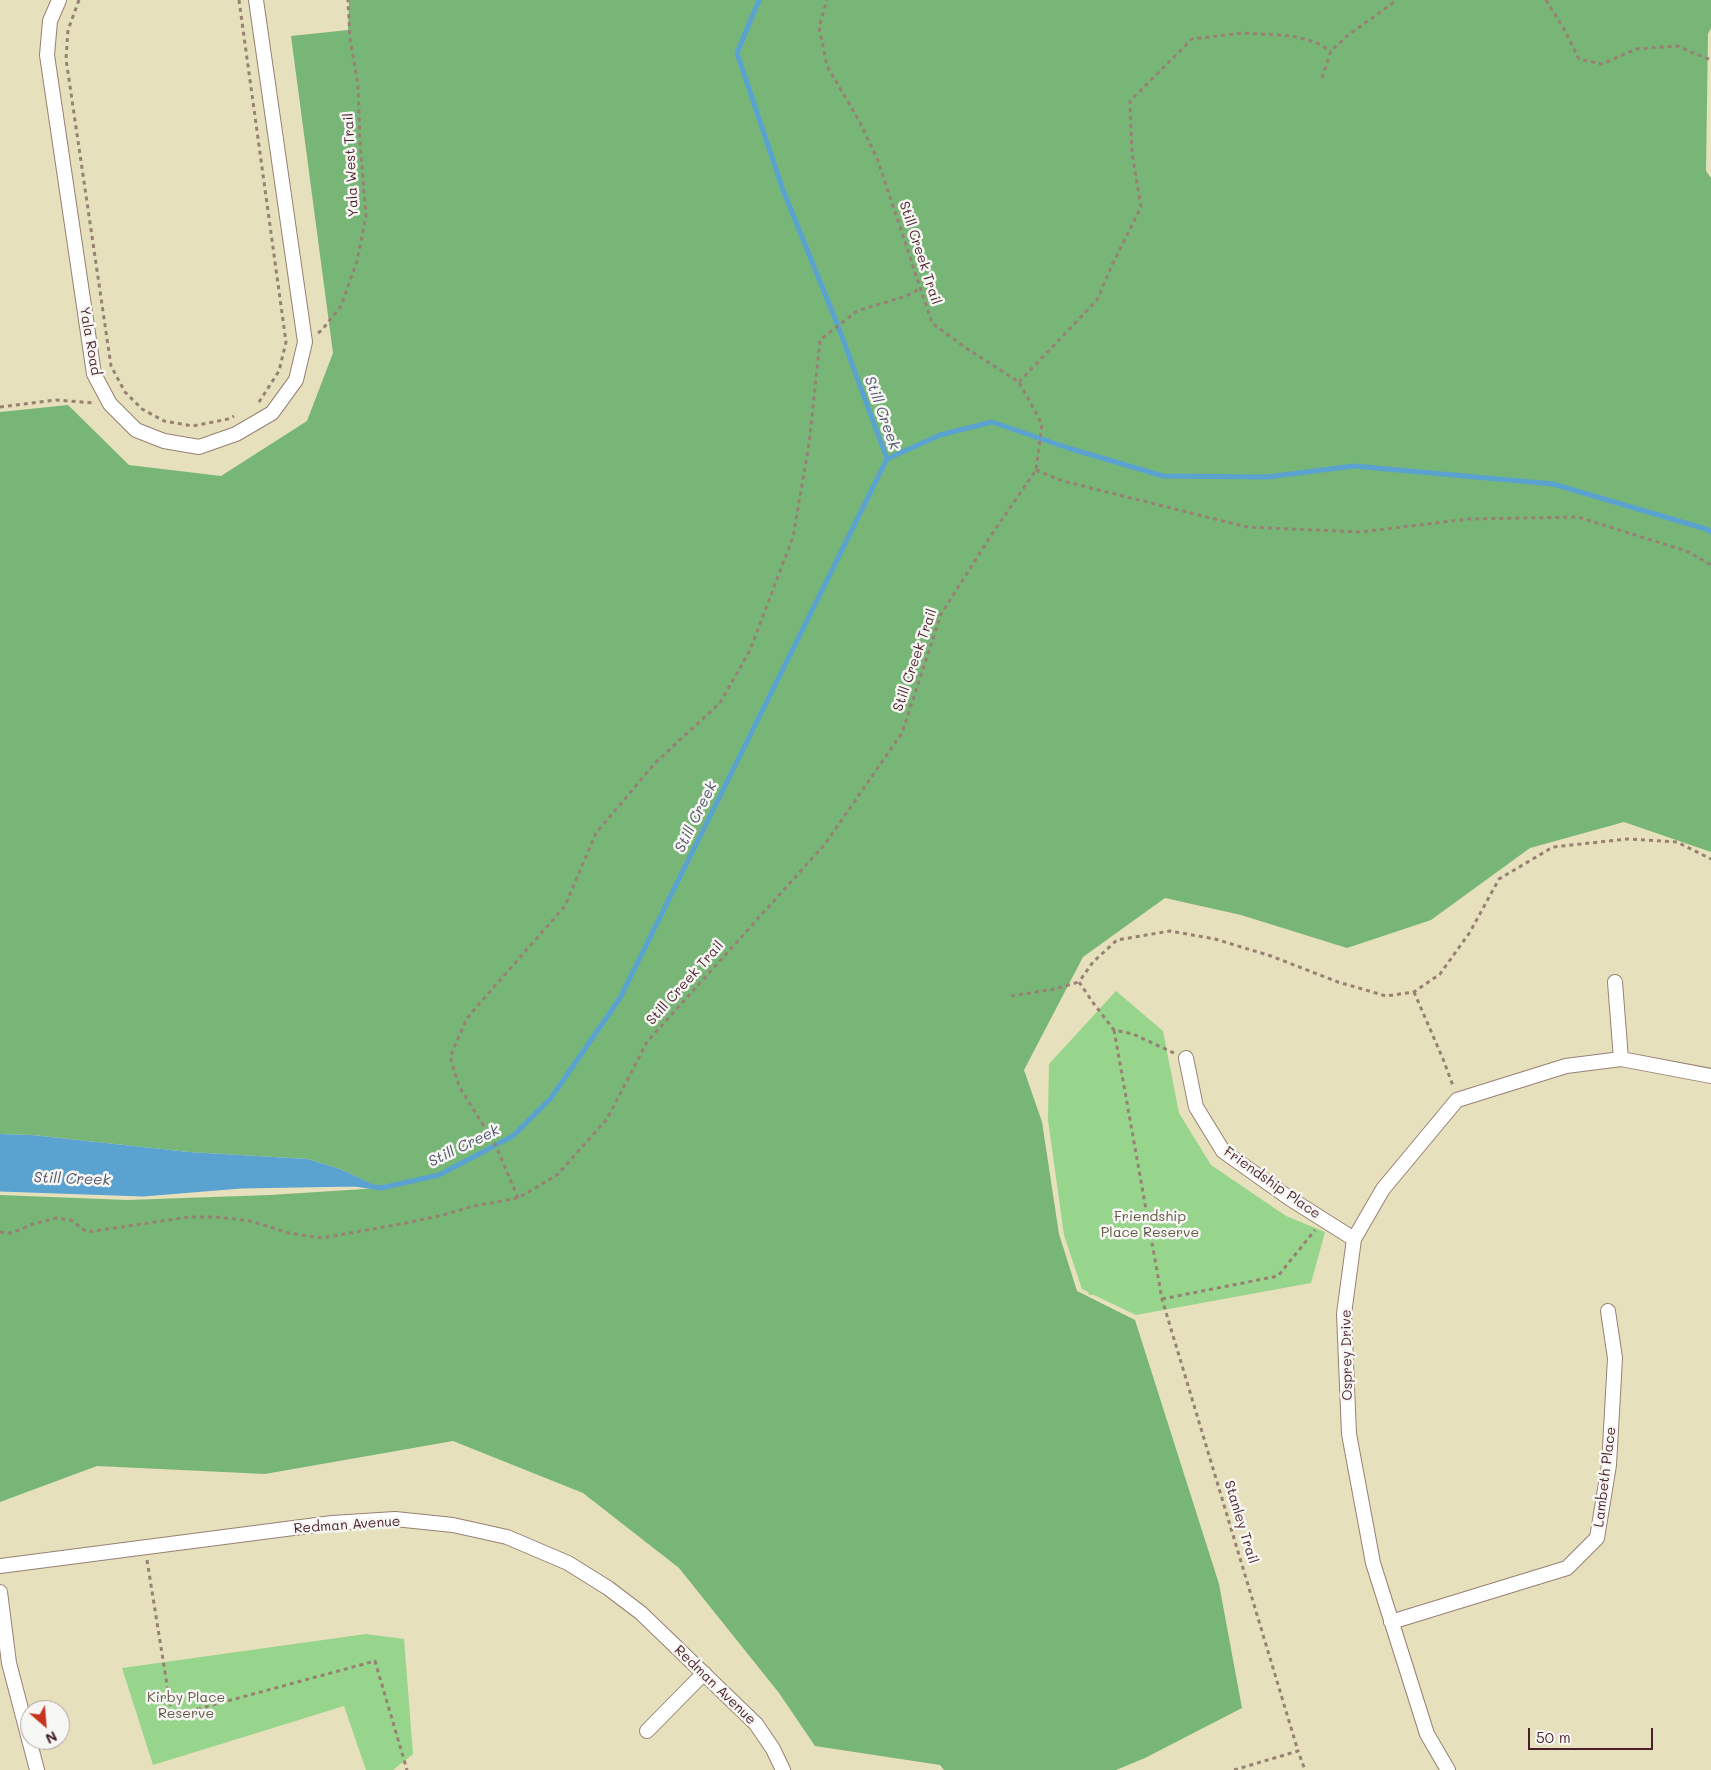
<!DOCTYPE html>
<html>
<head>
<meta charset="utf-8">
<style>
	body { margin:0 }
	#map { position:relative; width:1711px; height:1770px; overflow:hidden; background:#e6e0bc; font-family:Mali,sans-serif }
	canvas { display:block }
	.north { position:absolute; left:20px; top:1700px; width:50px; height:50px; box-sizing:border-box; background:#f6f6f2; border:1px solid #b1a0a2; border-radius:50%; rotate:153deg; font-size:14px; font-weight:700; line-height:20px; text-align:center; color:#4a1f2b }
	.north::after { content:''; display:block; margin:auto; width:18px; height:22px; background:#c8321e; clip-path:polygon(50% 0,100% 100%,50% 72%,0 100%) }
	.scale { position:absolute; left:1528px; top:1728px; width:125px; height:22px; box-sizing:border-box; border:2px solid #4a1f2b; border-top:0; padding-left:6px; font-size:15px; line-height:18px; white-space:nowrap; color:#4a1f2b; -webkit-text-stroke:4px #f6f6f2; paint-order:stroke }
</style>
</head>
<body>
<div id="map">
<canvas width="1711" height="1770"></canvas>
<div class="north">N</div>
<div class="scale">50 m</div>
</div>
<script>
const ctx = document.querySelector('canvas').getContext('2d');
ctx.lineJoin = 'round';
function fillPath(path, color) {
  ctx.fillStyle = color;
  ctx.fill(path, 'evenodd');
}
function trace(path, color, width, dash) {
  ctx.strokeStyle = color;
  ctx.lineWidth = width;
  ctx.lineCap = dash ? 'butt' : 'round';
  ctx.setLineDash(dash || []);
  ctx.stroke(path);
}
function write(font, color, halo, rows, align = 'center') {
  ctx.font = font + ' Mali,sans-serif';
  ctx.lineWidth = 5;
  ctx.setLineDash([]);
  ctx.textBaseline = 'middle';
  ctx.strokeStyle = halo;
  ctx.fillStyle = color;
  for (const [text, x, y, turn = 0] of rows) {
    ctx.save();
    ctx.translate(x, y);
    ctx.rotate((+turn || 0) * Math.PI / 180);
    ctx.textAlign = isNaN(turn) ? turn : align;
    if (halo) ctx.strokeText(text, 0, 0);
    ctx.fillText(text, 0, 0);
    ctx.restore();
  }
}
const green = new Path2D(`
	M 1116,991 L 1163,1031 L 1179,1113 L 1211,1165 L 1286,1216 L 1325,1232 L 1311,1283 L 1136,1315 L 1094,1295 L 1089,1295 L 1088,1292 L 1082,1289 L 1064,1235 L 1048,1120 L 1049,1064 Z
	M 366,1634 L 404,1639 L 413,1754 L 393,1770 L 366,1770 L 344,1706 L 153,1765 L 122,1668 Z`);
const forest = new Path2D(`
	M 349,0 L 1711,0 L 1711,28 L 1708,34 L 1706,171 L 1711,178 L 1711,852 L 1624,822 L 1530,848 L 1431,920 L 1347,948 L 1241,915 L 1165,898 L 1083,957 L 1024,1070 L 1042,1122 L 1059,1234 L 1077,1291 L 1135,1320 L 1219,1584 L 1242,1708 L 1145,1758 L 1116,1770 L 944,1770 L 940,1765 L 815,1746 L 779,1693 L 679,1568 L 583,1493 L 453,1441 L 265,1474 L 97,1466 L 0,1502 L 0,1195 L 127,1200 L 270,1195 L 380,1188 L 340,1169 L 308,1159 L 189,1152 L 32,1135 L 0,1134 L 0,412 L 68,405 L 129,465 L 221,476 L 307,421 L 333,353 L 291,36 L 348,30 Z`);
const water = new Path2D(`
	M 0,1134 L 32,1135 L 189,1152 L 308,1159 L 340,1169 L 381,1188 L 355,1184 L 241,1186 L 143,1194 L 0,1189 Z`);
const stream = new Path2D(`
	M 887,459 L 940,435 L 992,422 L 1068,448 L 1163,476 L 1267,477 L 1354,466 L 1553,484 L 1706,529 L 1711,532
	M 0,1189 L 143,1194 L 241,1186 L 355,1184 L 381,1188 L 439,1175 L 513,1136 L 551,1098 L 620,998 L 887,459 L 838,326 L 783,190 L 737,53 L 759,0`);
const path = new Path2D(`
	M 79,0 L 68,30 L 66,59 L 111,366 L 125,392 L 142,409 L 164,421 L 193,426 L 228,419 L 234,416
	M 239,0 L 286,342 L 279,371 L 259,402 L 257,403
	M 1546,0 L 1564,29 L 1579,59 L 1602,64 L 1636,49 L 1677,46 L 1711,60
	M 1322,78 L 1331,51 L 1347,36 L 1397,0
	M 318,333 L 322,330 L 341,306 L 357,261 L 366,216 L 360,143 L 358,85 L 350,39 L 348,0
	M 1019,382 L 1097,300 L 1112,265 L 1141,207 L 1132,153 L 1130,101 L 1192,39 L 1243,33 L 1292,36 L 1315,42 L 1331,51
	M 0,407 L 56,400 L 94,403
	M 1036,470 L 1063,481 L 1247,527 L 1360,532 L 1469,519 L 1578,517 L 1689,552 L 1711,565
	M 1414,992 L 1443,1059 L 1453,1086
	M 1011,996 L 1055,989 L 1079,982
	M 1114,1030 L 1162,1299 L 1298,1751
	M 1174,1053 L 1133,1034 L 1114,1030 L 1094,1004 L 1079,982 L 1093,962 L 1117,940 L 1170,931 L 1215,939 L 1271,956 L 1338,982 L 1386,996 L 1414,992 L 1440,974 L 1470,932 L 1499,879 L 1553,847 L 1627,839 L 1677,842 L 1711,859
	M 518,1198 L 496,1146 L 459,1086 L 450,1057 L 467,1018 L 565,906 L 596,833 L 655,763 L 720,703 L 750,650 L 793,537 L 809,444 L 820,340 L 857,311 L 906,296 L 920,289
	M 0,1232 L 12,1233 L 33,1224 L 56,1218 L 71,1220 L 87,1232 L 189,1217 L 216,1217 L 251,1221 L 289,1233 L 322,1238 L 406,1223 L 443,1215 L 474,1206 L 518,1198 L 557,1175 L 607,1119 L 647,1042 L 825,844 L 902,733 L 941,614 L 992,534 L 1036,470 L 1042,424 L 1019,382 L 966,348 L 932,323 L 877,158 L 858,119 L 827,66 L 819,27 L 827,0
	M 1162,1299 L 1278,1276 L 1315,1230
	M 147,1560 L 172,1716 L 375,1661 L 407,1770
	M 1234,1770 L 1298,1751 L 1305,1770`);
const minor = new Path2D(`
	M 59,0 L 50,21 L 47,55 L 94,374 L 110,404 L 136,430 L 164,441 L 199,447 L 236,434 L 272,413 L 296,380 L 305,342 L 256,0
	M 1615,982 L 1621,1059
	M 1186,1058 L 1196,1107 L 1223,1151 L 1289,1198 L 1354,1239
	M 0,1566 L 332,1523 L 395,1519 L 453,1525 L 507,1537 L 568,1563 L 608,1588 L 641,1613 L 756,1724 L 773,1749 L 783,1770
	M 0,1592 L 9,1663 L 37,1770
	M 1391,1622 L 1567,1568 L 1597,1538 L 1609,1465 L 1615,1358 L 1608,1311
	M 647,1731 L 704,1673
	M 1448,1770 L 1427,1734 L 1373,1563 L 1349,1434 L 1344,1314 L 1354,1239 L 1383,1189 L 1457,1100 L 1566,1066 L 1621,1059 L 1711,1076`);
const streetNames = [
	["Yala West Trail",351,165,-93],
	["Still Creek Trail",920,253,72],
	["Yala Road",90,341,80],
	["Still Creek Trail",915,660,-71],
	["Still Creek Trail",685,983,-48],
	["Friendship Place",1272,1183,35],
	["Osprey Drive",1347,1355,-91],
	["Lambeth Place",1605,1477,-83],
	["Stanley Trail",1241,1522,73],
	["Redman Avenue",347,1525,-4],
	["Redman Avenue",715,1685,44]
];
const parkNames = [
	["Friendship",1150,1217],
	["Place Reserve",1150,1233],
	["Kirby Place",186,1698],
	["Reserve",186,1714]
];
const waterNames = [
	["Still Creek",882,413,70],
	["Still Creek",696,817,-64],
	["Still Creek",464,1146,-26],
	["Still Creek",72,1179,2]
];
fillPath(green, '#96d58b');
fillPath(forest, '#78b677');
fillPath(water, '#5aa3d1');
trace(stream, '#5aa3d1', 5);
trace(minor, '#988074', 16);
trace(path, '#988074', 3, [4, 4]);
trace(minor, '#fff', 14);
write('14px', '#4a1f2b', '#f6f6f2', streetNames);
write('14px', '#615648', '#f6f6f2', parkNames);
write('italic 15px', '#50546d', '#f6f6f2', waterNames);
</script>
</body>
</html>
